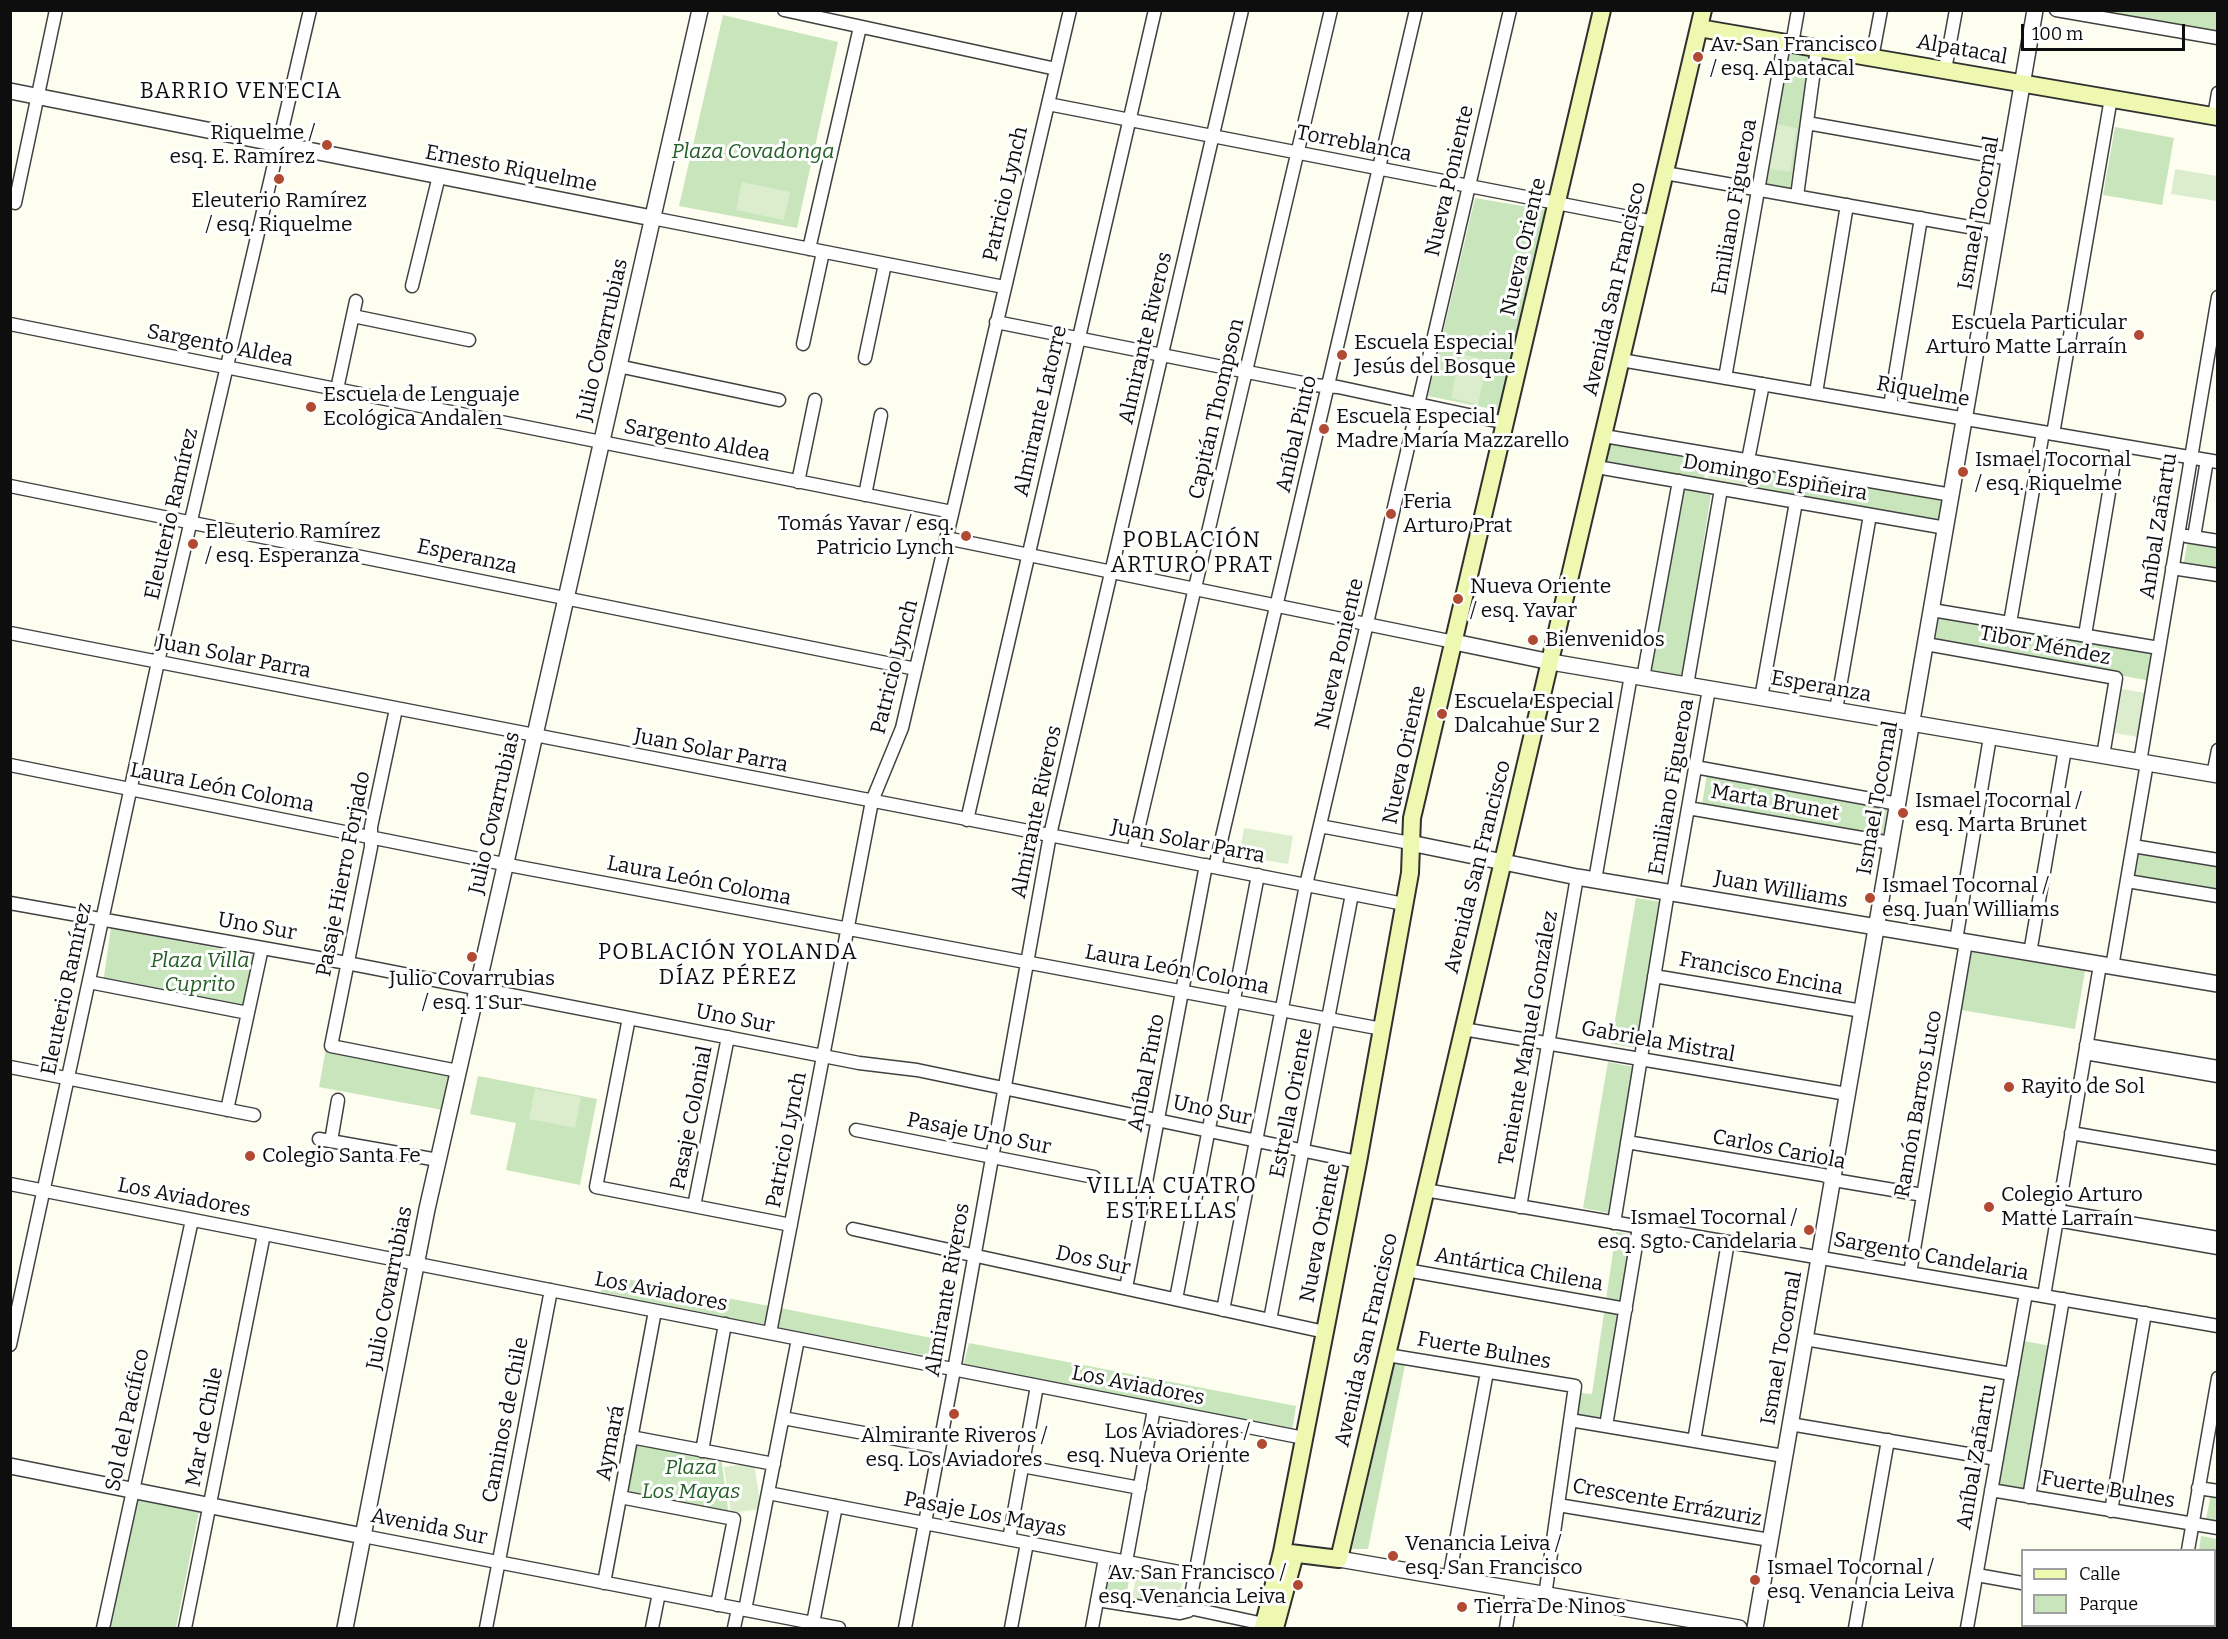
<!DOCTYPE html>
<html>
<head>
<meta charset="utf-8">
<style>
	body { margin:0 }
	#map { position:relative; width:2228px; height:1639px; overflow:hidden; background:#fdfef0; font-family:Bitter,serif }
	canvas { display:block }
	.frame { position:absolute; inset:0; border:12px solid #0e0e0e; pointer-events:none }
	.legend { position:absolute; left:2021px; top:1549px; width:195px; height:78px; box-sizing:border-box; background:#fff; border:2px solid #9f9f9f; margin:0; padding:8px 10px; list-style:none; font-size:18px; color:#0e0e0e }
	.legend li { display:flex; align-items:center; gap:12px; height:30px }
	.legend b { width:30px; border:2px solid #9f9f9f }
	.scale { position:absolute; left:2021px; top:24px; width:164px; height:27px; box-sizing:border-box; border:3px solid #0e0e0e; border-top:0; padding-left:8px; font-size:18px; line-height:21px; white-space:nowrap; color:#0e0e0e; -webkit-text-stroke:4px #fff; paint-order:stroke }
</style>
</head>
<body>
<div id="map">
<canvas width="2228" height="1639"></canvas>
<div class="frame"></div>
<ul class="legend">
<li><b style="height:8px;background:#eff8b1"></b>Calle</li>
<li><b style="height:16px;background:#c8e5bc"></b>Parque</li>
</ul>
<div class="scale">100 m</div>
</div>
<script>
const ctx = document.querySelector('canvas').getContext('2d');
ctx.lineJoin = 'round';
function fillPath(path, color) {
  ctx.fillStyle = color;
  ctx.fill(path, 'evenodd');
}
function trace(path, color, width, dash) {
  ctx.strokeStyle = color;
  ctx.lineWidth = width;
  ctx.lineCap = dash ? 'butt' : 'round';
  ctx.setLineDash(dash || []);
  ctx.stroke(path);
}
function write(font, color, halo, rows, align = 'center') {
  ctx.font = font + ' Bitter,serif';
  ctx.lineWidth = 6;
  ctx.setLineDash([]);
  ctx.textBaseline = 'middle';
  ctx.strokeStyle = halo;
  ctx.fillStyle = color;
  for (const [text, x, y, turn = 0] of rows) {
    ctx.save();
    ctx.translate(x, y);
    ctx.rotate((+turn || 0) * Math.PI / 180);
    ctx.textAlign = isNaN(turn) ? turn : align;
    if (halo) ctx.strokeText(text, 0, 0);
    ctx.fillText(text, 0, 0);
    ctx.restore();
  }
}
const green = new Path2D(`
	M 2065,11 L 2217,11 L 2217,37 Z
	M 723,15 L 838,42 L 797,228 L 679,206 Z
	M 1786,50 L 1810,55 L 1790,189 L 1763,185 Z
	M 2115,127 L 2174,138 L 2162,205 L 2103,195 Z
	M 1475,198 L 1546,210 L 1501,411 L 1428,396 Z
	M 1611,441 L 1708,459 L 1703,484 L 1607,466 Z
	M 1756,466 L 1946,502 L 1941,524 L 1752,493 Z
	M 1678,488 L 1711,494 L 1683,676 L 1649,671 Z
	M 2188,538 L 2217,544 L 2217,568 L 2184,562 Z
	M 1939,616 L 2156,654 L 2151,681 L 1935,641 Z
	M 1707,773 L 1888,805 L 1883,836 L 1702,805 Z
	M 2137,849 L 2217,863 L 2217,891 L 2132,877 Z
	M 1636,898 L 1662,902 L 1637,1048 L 1611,1044 Z
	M 111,928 L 253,955 L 244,1006 L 225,1006 L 103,983 Z
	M 1970,952 L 2085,971 L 2075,1029 L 1961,1010 Z
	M 326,1048 L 450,1071 L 443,1110 L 319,1087 Z
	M 1608,1062 L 1634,1067 L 1609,1213 L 1583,1208 Z
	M 478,1076 L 597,1099 L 580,1185 L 506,1170 L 516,1123 L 470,1114 Z
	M 1616,1232 L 1631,1234 L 1604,1419 L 1577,1415 L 1581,1393 L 1592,1394 Z
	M 606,1275 L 769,1306 L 766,1325 L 601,1292 Z
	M 780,1308 L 947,1341 L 944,1359 L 776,1327 Z
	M 2024,1341 L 2051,1346 L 2026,1490 L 1999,1485 Z
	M 969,1343 L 1296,1406 L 1292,1431 L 963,1366 Z
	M 1395,1363 L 1405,1365 L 1368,1549 L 1352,1549 Z
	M 633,1439 L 721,1456 L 729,1517 L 622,1496 Z
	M 137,1494 L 200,1506 L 176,1628 L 108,1628 Z
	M 2211,1494 L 2217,1496 L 2217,1521 L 2206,1519 Z
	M 2201,1536 L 2217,1539 L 2217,1586 L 2215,1604 L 2214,1550 L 2199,1550 Z
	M 1110,1563 L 1131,1567 L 1126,1598 L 1104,1593 Z`);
const pitch = new Path2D(`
	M 1776,124 L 1797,128 L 1790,172 L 1769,169 Z
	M 2175,169 L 2217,176 L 2217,201 L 2171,194 Z
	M 742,182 L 790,192 L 784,220 L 736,210 Z
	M 1460,354 L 1488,360 L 1478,404 L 1451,398 Z
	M 1712,460 L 1751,468 L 1747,491 L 1707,483 Z
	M 2122,689 L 2145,693 L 2138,737 L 2115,733 Z
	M 1244,828 L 1293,836 L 1288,864 L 1239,856 Z
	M 535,1089 L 581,1097 L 575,1128 L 529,1119 Z
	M 754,1463 L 761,1509 L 731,1513 L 724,1467 Z
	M 1136,1575 L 1182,1583 L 1177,1608 L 1132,1600 Z`);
const minor = new Path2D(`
	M 784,10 L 1056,69
	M 2056,10 L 2218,38
	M 1792,44 L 1798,10
	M 1872,58 L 1881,10
	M 1945,70 L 1956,10
	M 1048,104 L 1654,222
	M 2214,116 L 2218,93
	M 1807,123 L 2010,159
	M 1665,173 L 1997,232
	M 1797,196 L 1817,48
	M 15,203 L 56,10
	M 652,218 L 1004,287
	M 809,249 L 860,27
	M 412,286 L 439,176
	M 353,316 L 469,340
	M 996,322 L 1313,385 L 1338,387 L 1506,423
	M 10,324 L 952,512
	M 803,344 L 823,252
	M 865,358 L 885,264
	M 1621,360 L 2218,462
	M 618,366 L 779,400
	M 1725,378 L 1784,43
	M 337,389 L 356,301
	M 1816,393 L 1847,205
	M 1890,406 L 1921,218
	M 2053,434 L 2111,98
	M 1604,436 L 1952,495
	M 1748,460 L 1763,384
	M 1597,467 L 1946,528
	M 798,482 L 815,400
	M 10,486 L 916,669
	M 865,495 L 881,415
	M 2186,536 L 2218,541
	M 2194,537 L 2207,460
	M 946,538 L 1454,642
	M 2172,568 L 2218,575
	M 1932,610 L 2159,648
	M 2010,623 L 2043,432
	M 10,633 L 1404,904
	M 2085,635 L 2117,445
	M 1926,644 L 2116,678 L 2103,756
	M 1643,678 L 1679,481
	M 1687,685 L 1721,489
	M 1761,698 L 1796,502
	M 396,709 L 371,827 L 371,847 L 331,1046 L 458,1071
	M 1836,710 L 1870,515
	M 2140,762 L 2218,297
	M 10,765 L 519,867 L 1382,1029
	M 1695,767 L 1898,804
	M 2213,775 L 2218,750
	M 1688,808 L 1891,843
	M 967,820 L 1155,10
	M 1320,826 L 1410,843
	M 2133,846 L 2218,860
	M 1133,851 L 1331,10
	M 1215,867 L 1416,10
	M 1595,880 L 1631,675
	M 2127,881 L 2218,896
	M 1673,893 L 1709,689
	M 10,903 L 347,963 L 859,1063 L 917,1070 L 1358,1162
	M 1956,940 L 1990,737
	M 2030,953 L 2065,749
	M 2112,967 L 2147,763
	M 1654,976 L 1862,1011
	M 89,982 L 248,1013
	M 629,1018 L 596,1187 L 791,1225
	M 1463,1029 L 1847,1094
	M 2086,1045 L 2218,1067
	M 2085,1053 L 2218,1076
	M 10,1067 L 254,1115
	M 227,1110 L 262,948
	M 856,1130 L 1094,1177
	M 2071,1133 L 2218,1158
	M 319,1139 L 438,1160
	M 331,1141 L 338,1100
	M 1627,1142 L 1823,1175 L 1840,1181 L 1923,1195
	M 10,1184 L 1304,1438
	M 1425,1190 L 2218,1326
	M 694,1206 L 728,1037
	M 1520,1207 L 1577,877
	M 2058,1211 L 2218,1238
	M 2057,1220 L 2218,1248
	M 1614,1223 L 1668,892
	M 853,1229 L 1325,1332
	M 1406,1270 L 1626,1309
	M 1910,1273 L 1966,942
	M 1126,1288 L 1206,865
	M 2044,1296 L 2100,965
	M 1176,1299 L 1258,875
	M 1223,1310 L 1306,885 L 1510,10
	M 1270,1320 L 1352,894
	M 770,1333 L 872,801 L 902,728 L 1070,10
	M 1805,1339 L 2012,1374
	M 10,1345 L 158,662 L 310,10
	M 1387,1355 L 1575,1386 L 1545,1596
	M 783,1418 L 939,1447
	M 1570,1420 L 1784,1456
	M 1790,1424 L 1997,1459
	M 1606,1426 L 1639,1227
	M 631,1437 L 774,1464
	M 1694,1441 L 1728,1242
	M 702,1451 L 725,1324
	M 1022,1466 L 1140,1488
	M 2198,1488 L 2218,1491
	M 1991,1490 L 2218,1528
	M 768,1493 L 1195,1575
	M 620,1497 L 734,1519 L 717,1605
	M 2029,1497 L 2063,1299
	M 1558,1505 L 1770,1540
	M 2111,1511 L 2145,1313
	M 363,1536 L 839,1628
	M 1009,1539 L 1037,1386
	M 2188,1550 L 2218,1378
	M 1126,1562 L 1154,1409
	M 1977,1575 L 2022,1583
	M 1449,1579 L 1487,1372
	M 604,1583 L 655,1311
	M 1097,1600 L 1180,1613 L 1188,1611 L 1224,1423
	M 1189,1608 L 1264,1624
	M 745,1610 L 798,1339
	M 813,1623 L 836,1506
	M 103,1628 L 192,1220
	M 185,1628 L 264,1234
	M 486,1628 L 551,1290
	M 652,1628 L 659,1593
	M 734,1628 L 738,1609
	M 905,1628 L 954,1370 L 1050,835 L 1242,10
	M 1011,1628 L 1027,1543
	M 1092,1628 L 1105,1558
	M 1506,1628 L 1512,1590
	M 1855,1628 L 1888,1440
	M 1967,1628 L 2026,1293
	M 2174,1628 L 2175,1626`);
const tertiary = new Path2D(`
	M 10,91 L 652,218
	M 1454,642 L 1551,662 L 2218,775
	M 1410,843 L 1577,877 L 2218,984
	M 10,1466 L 363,1536
	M 1339,1559 L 1739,1628
	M 345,1628 L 427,1209 L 700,10
	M 1755,1628 L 2035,10`);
const secondary = new Path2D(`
	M 1699,28 L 2218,117
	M 1282,1552 L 1339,1559 L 1703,10
	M 1263,1628 L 1282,1552 L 1358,1162 L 1410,873 L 1412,818 L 1602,10
	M 1275,1628 L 1295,1554`);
const markers = [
	[1698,57,6,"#b14a32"],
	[327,145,6,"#b14a32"],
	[279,179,6,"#b14a32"],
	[2139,335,6,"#b14a32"],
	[1342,355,6,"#b14a32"],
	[311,407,6,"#b14a32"],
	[1324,429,6,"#b14a32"],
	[1963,472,6,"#b14a32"],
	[1391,514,6,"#b14a32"],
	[966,536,6,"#b14a32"],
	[193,544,6,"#b14a32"],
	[1458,599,6,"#b14a32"],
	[1533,640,6,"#b14a32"],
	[1442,714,6,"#b14a32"],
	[1903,813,6,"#b14a32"],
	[1870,898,6,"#b14a32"],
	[472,957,6,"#b14a32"],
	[2009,1087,6,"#b14a32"],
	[250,1156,6,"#b14a32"],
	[1989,1207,6,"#b14a32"],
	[1809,1230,6,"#b14a32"],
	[954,1414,6,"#b14a32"],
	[1262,1444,6,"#b14a32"],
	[1393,1556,6,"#b14a32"],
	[1755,1580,6,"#b14a32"],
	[1298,1585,6,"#b14a32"],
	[1462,1607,6,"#b14a32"]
];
const poiNames = [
	["Av. San Francisco",1710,45],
	["/ esq. Alpatacal",1710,69],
	["Riquelme /",315,133,"right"],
	["esq. E. Ramírez",315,157,"right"],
	["Eleuterio Ramírez",279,201,"center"],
	["/ esq. Riquelme",279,225,"center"],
	["Escuela Particular",2127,323,"right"],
	["Arturo Matte Larraín",2127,347,"right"],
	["Escuela Especial",1354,343],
	["Jesús del Bosque",1354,367],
	["Escuela de Lenguaje",323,395],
	["Ecológica Andalen",323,419],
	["Escuela Especial",1336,417],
	["Madre María Mazzarello",1336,441],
	["Ismael Tocornal",1975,460],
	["/ esq. Riquelme",1975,484],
	["Feria",1403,502],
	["Arturo Prat",1403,526],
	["Tomás Yavar / esq.",954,524,"right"],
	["Patricio Lynch",954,548,"right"],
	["Eleuterio Ramírez",205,532],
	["/ esq. Esperanza",205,556],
	["Nueva Oriente",1470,587],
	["/ esq. Yavar",1470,611],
	["Bienvenidos",1545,640],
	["Escuela Especial",1454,702],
	["Dalcahue Sur 2",1454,726],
	["Ismael Tocornal /",1915,801],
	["esq. Marta Brunet",1915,825],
	["Ismael Tocornal /",1882,886],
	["esq. Juan Williams",1882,910],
	["Julio Covarrubias",472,979,"center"],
	["/ esq. 1 Sur",472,1003,"center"],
	["Rayito de Sol",2021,1087],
	["Colegio Santa Fe",262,1156],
	["Colegio Arturo",2001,1195],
	["Matte Larraín",2001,1219],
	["Ismael Tocornal /",1797,1218,"right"],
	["esq. Sgto. Candelaria",1797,1242,"right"],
	["Los Aviadores /",1250,1432,"right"],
	["esq. Nueva Oriente",1250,1456,"right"],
	["Almirante Riveros /",954,1436,"center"],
	["esq. Los Aviadores",954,1460,"center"],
	["Venancia Leiva /",1405,1544],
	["esq. San Francisco",1405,1568],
	["Ismael Tocornal /",1767,1568],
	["esq. Venancia Leiva",1767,1592],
	["Av. San Francisco /",1286,1573,"right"],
	["esq. Venancia Leiva",1286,1597,"right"],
	["Tierra De Ninos",1474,1607]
];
const streetNames = [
	["Alpatacal",1962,50,10],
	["Torreblanca",1354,144,11],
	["Ernesto Riquelme",511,169,11],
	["Nueva Poniente",1450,181,-77],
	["Patricio Lynch",1006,194,-77],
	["Emiliano Figueroa",1735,207,-80],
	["Ismael Tocornal",1979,213,-80],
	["Nueva Oriente",1524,247,-77],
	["Avenida San Francisco",1615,289,-77],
	["Almirante Riveros",1146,338,-77],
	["Julio Covarrubias",603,340,-77],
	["Sargento Aldea",220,346,11],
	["Riquelme",1923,392,10],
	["Capitán Thompson",1217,409,-77],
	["Almirante Latorre",1041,411,-77],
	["Aníbal Pinto",1297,434,-77],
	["Sargento Aldea",697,441,11],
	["Domingo Espiñeira",1775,478,10],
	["Eleuterio Ramírez",172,514,-77],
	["Aníbal Zañartu",2159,526,-81],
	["Esperanza",467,557,12],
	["Tibor Méndez",2045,646,11],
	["Nueva Poniente",1340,654,-77],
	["Juan Solar Parra",234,657,11],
	["Patricio Lynch",895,667,-76],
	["Esperanza",1821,687,10],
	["Juan Solar Parra",711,751,11],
	["Nueva Oriente",1405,755,-78],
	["Emiliano Figueroa",1672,787,-80],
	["Laura León Coloma",222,788,11],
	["Ismael Tocornal",1878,798,-80],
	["Marta Brunet",1775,803,10],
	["Almirante Riveros",1037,812,-78],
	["Julio Covarrubias",495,813,-77],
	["Juan Solar Parra",1188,842,11],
	["Avenida San Francisco",1478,867,-76],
	["Pasaje Hierro Forjado",344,874,-79],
	["Laura León Coloma",699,881,11],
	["Juan Williams",1781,890,10],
	["Uno Sur",257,927,10],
	["Laura León Coloma",1177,970,11],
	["Francisco Encina",1761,974,10],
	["Eleuterio Ramírez",67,989,-78],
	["Uno Sur",735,1019,11],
	["Teniente Manuel González",1529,1038,-80],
	["Gabriela Mistral",1658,1042,10],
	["Aníbal Pinto",1147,1073,-79],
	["Estrella Oriente",1292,1103,-79],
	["Ramón Barros Luco",1919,1104,-80],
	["Uno Sur",1212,1111,12],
	["Pasaje Colonial",692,1118,-79],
	["Pasaje Uno Sur",979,1134,11],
	["Patricio Lynch",787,1140,-79],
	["Carlos Cariola",1779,1150,11],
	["Los Aviadores",184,1198,11],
	["Nueva Oriente",1321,1233,-79],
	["Sargento Candelaria",1931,1257,10],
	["Dos Sur",1093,1261,12],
	["Antártica Chilena",1519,1270,10],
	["Julio Covarrubias",390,1288,-79],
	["Almirante Riveros",948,1290,-80],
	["Los Aviadores",661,1292,11],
	["Avenida San Francisco",1367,1340,-77],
	["Ismael Tocornal",1782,1348,-80],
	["Fuerte Bulnes",1484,1351,10],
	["Los Aviadores",1138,1386,11],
	["Sol del Pacífico",128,1420,-78],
	["Caminos de Chile",506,1420,-79],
	["Mar de Chile",205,1427,-79],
	["Aymará",611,1443,-79],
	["Aníbal Zañartu",1977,1457,-80],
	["Fuerte Bulnes",2108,1490,10],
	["Crescente Errázuriz",1667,1503,10],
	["Pasaje Los Mayas",985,1515,11],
	["Avenida Sur",429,1527,11]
];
const parkNames = [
	["Plaza Covadonga",753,152],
	["Plaza Villa",200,961],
	["Cuprito",200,985],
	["Plaza",691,1468],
	["Los Mayas",691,1492]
];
const neighbourhoodNames = [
	["BARRIO VENECIA",241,92],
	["POBLACIÓN",1192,541],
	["ARTURO PRAT",1192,566],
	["POBLACIÓN YOLANDA",728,953],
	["DÍAZ PÉREZ",728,978],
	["VILLA CUATRO",1172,1187],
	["ESTRELLAS",1172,1212]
];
fillPath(green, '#c8e5bc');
fillPath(pitch, '#dbedcd');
trace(minor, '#414141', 15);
trace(tertiary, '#414141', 18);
trace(secondary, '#303030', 20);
trace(minor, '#fff', 12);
trace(tertiary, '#fff', 15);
trace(secondary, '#eff8b1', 16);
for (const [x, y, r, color] of markers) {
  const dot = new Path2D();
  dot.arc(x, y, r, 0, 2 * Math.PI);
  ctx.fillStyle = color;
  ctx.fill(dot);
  trace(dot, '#fff', 2);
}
write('21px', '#0e0e0e', '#fff', poiNames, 'left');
write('21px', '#0e0e0e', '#fff', streetNames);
write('italic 21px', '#246026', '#fff', parkNames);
ctx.letterSpacing = '1.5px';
write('22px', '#0e0e0e', '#fff', neighbourhoodNames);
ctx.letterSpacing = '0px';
</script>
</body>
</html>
